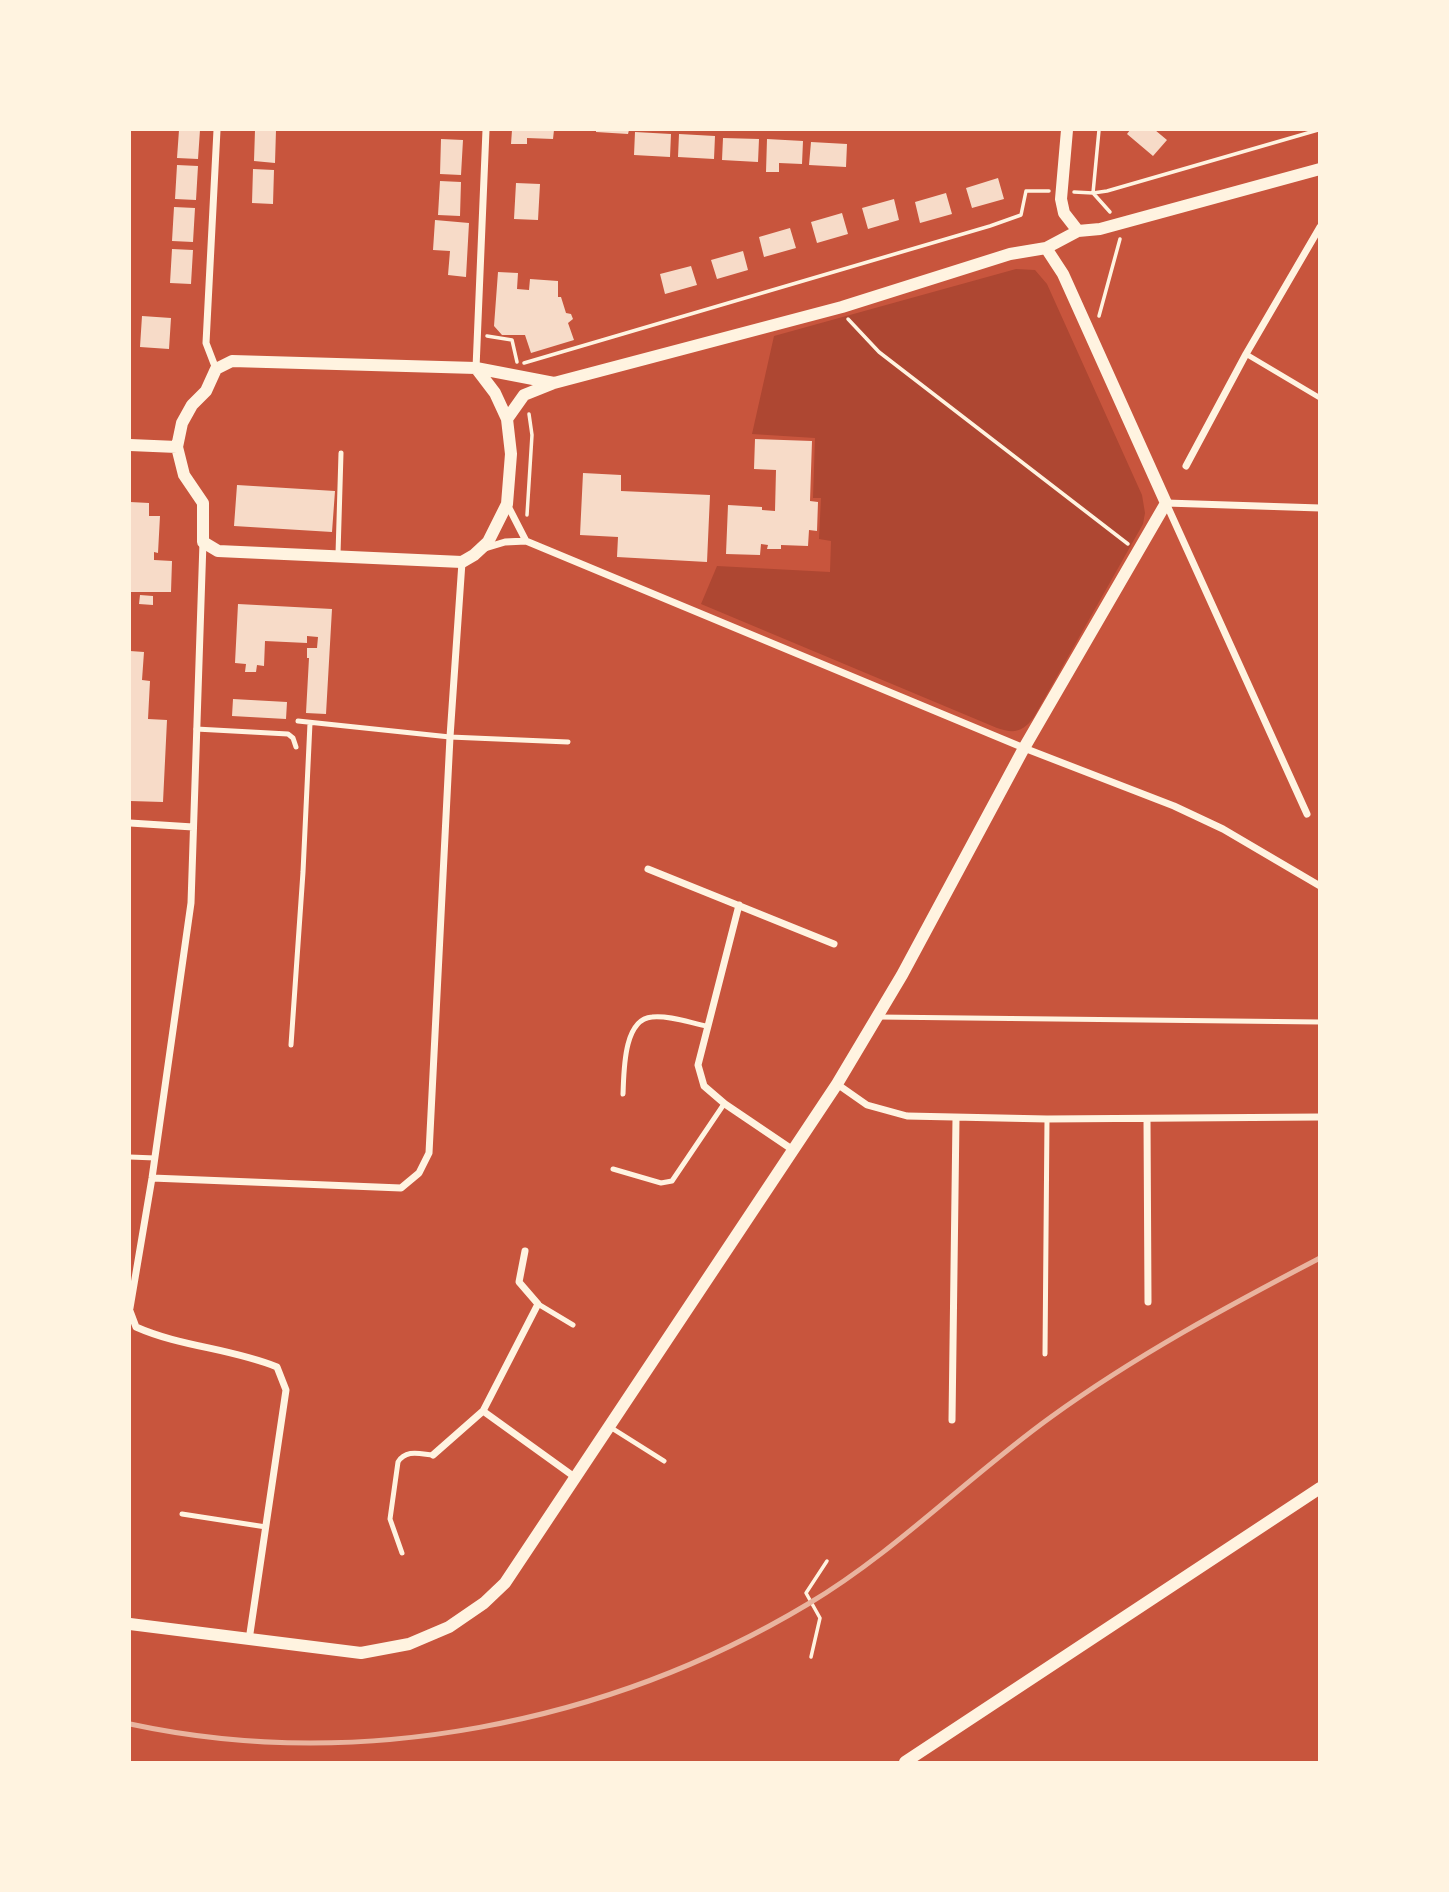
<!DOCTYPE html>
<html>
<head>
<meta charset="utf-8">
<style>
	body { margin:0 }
	#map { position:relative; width:1449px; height:1892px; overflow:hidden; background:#c8553d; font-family:"Source Sans 3",sans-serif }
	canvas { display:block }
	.frame { position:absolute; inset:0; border:131px solid #fff3e0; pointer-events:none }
</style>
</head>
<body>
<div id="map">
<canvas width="1449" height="1892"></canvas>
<div class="frame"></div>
</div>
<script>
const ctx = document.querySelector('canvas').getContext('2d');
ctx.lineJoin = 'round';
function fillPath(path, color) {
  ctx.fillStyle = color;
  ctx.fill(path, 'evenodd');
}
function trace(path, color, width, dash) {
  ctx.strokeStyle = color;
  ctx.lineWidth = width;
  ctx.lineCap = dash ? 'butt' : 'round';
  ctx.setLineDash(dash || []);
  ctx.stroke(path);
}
const green = new Path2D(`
	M 1016,269 L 1035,270 L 1047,284 L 1142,495 L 1145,513 L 1143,524 L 1034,717 C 1023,732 1014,734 997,728 L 701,604 L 717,566 L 830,572 L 831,541 L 819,539 L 821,498 L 813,498 L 815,438 L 752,434 L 774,336 Z`);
const building = new Path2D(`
	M 179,130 L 200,130 L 198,159 L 177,158 Z
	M 255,130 L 276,130 L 275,163 L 254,161 Z
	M 512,130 L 554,130 L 553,139 L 527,138 L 527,144 L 511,144 Z
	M 596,130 L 629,130 L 628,134 L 596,132 Z
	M 1130,130 L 1155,130 L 1167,140 L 1153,156 L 1127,134 Z
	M 635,132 L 671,134 L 670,157 L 634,155 Z
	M 679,134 L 715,136 L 714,159 L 678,157 Z
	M 723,138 L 759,139 L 758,162 L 722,160 Z
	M 441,139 L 463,140 L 461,175 L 440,174 Z
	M 767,139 L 803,141 L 802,164 L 779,163 L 779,172 L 766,172 Z
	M 811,142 L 847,144 L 846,167 L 809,165 Z
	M 177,165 L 198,166 L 196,200 L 175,199 Z
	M 253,169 L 274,170 L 273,204 L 252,203 Z
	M 998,178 L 1004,199 L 972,208 L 966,188 Z
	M 440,181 L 461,182 L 460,216 L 438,215 Z
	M 516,183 L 540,184 L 538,220 L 514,219 Z
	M 946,193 L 952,214 L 920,223 L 915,202 Z
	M 894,199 L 899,220 L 868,229 L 862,208 Z
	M 174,207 L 195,208 L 193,242 L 172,241 Z
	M 842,213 L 848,234 L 817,243 L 811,222 Z
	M 435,220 L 469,223 L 466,277 L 448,275 L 450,251 L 433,250 Z
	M 790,228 L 796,248 L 764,257 L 759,237 Z
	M 172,249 L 193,250 L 191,284 L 170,283 Z
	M 743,251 L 748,270 L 717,279 L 711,260 Z
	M 691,266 L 697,285 L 665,294 L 660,274 Z
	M 498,272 L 518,273 L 517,289 L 529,290 L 530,279 L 558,281 L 558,297 L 561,297 L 566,313 L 571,314 L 573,319 L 568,323 L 574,340 L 531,353 L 525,335 L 502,335 L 494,326 Z
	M 142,316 L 171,318 L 169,349 L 140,347 Z
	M 755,439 L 812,441 L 810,501 L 818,502 L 817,531 L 809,530 L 808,546 L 781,545 L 781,549 L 767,549 L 768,545 L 761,544 L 760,555 L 726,554 L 728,505 L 762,507 L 762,510 L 775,511 L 776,470 L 754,469 Z
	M 583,473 L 621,475 L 621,491 L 710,495 L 707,562 L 617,557 L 618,537 L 580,535 Z
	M 237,485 L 335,491 L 332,532 L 234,526 Z
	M 130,502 L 149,503 L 149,516 L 160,516 L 158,553 L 154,552 L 154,560 L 172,561 L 171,592 L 130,592 Z
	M 140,595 L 153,596 L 153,605 L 139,604 Z
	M 238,604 L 332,609 L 326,714 L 306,713 L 309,658 L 307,658 L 307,648 L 317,648 L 318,637 L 307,636 L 307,643 L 265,641 L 264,666 L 257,665 L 256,672 L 245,672 L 246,664 L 235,663 Z
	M 130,651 L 144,652 L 142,680 L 150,681 L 148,719 L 167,720 L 163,802 L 130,801 Z
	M 233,699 L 287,702 L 286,719 L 232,716 Z`);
const path = new Path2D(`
	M 1074,192 L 1093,193 L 1099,130
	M 1093,193 L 1107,191 L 1318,130
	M 1093,193 L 1110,212
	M 1099,316 L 1120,239
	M 848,319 L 879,352 L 1128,544
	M 487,336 L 512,340 L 517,362
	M 524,363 L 990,226 L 1021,215 L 1026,191 L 1049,191
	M 527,515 L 532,435 L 529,414
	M 811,1657 L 820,1618 L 806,1593 L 827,1561`);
const service = new Path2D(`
	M 1246,354 L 1320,398
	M 338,554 L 341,453
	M 298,721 L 450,737 L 568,742
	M 196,729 L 288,734 L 293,738 L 296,747
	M 878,1017 L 1320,1022
	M 291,1045 L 303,872 L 310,723
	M 623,1094 C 624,1073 623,1019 652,1017 C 669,1015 691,1023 707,1026
	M 130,1157 L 155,1158
	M 613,1169 L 661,1183 L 672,1181 L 724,1104
	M 538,1304 L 573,1325
	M 1045,1354 L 1047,1119
	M 610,1427 L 664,1461
	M 182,1514 L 266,1527
	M 402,1553 L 390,1519 L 398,1462 C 406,1449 420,1454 433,1455`);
const minor = new Path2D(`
	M 476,368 L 486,130
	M 216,369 L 206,343 L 217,130
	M 1186,466 L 1246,354 L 1320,227
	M 507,504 L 526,541 L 1024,748 L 1174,806 L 1223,829 L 1320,886
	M 485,548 L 505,542 L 526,541
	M 1307,814 L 1166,503 L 1320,508
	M 130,823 L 193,827
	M 648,869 L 834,944
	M 739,905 L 698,1065 L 704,1086 L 725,1104 L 793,1150
	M 837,1084 L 867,1105 L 907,1116 L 1047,1119 L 1320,1117
	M 1147,1119 L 1148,1302
	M 152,1178 L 401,1188 L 419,1173 L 429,1153 L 450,737 L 462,562
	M 130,1308 L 152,1178 L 191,903 L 203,542
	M 130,1311 L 136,1327 C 181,1347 230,1348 277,1367 L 286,1390 L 249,1640
	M 483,1411 L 538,1304 L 519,1282 L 525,1251
	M 952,1420 L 956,1118
	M 433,1455 L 483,1411 L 576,1478`);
const tertiary = new Path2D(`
	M 1067,130 L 1061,199 L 1064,213 L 1078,231
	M 476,368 L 495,393 L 507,419 L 511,454 L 507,504 L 488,542 L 474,555 L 462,562 L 218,551 L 203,542 L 203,503 L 184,475 L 177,447 L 182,423 L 192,405 L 206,391 L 216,369 L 232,361 L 476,368 L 554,383
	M 507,419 L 524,395 L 554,383 L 842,307 L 1010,254 L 1046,248 L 1078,231 L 1100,229 L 1320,169
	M 130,445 L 177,447
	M 130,1624 L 361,1653 L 409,1644 L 449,1627 L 484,1603 L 505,1583 L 837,1084 L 902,975 L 1024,748 L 1166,503 L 1063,274 L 1046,248
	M 905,1762 L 1320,1488`);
const rail = new Path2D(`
	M 130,1724 C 358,1773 608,1724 808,1604 C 894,1553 969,1476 1051,1417 C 1135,1356 1228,1306 1320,1258`);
fillPath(green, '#ae4732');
fillPath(building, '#f7dbc8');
trace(path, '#fff3e0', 3.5);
trace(service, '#fff3e0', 5);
trace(minor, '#fff3e0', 7);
trace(tertiary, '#fff3e0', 12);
trace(rail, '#e9b49f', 5);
</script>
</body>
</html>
